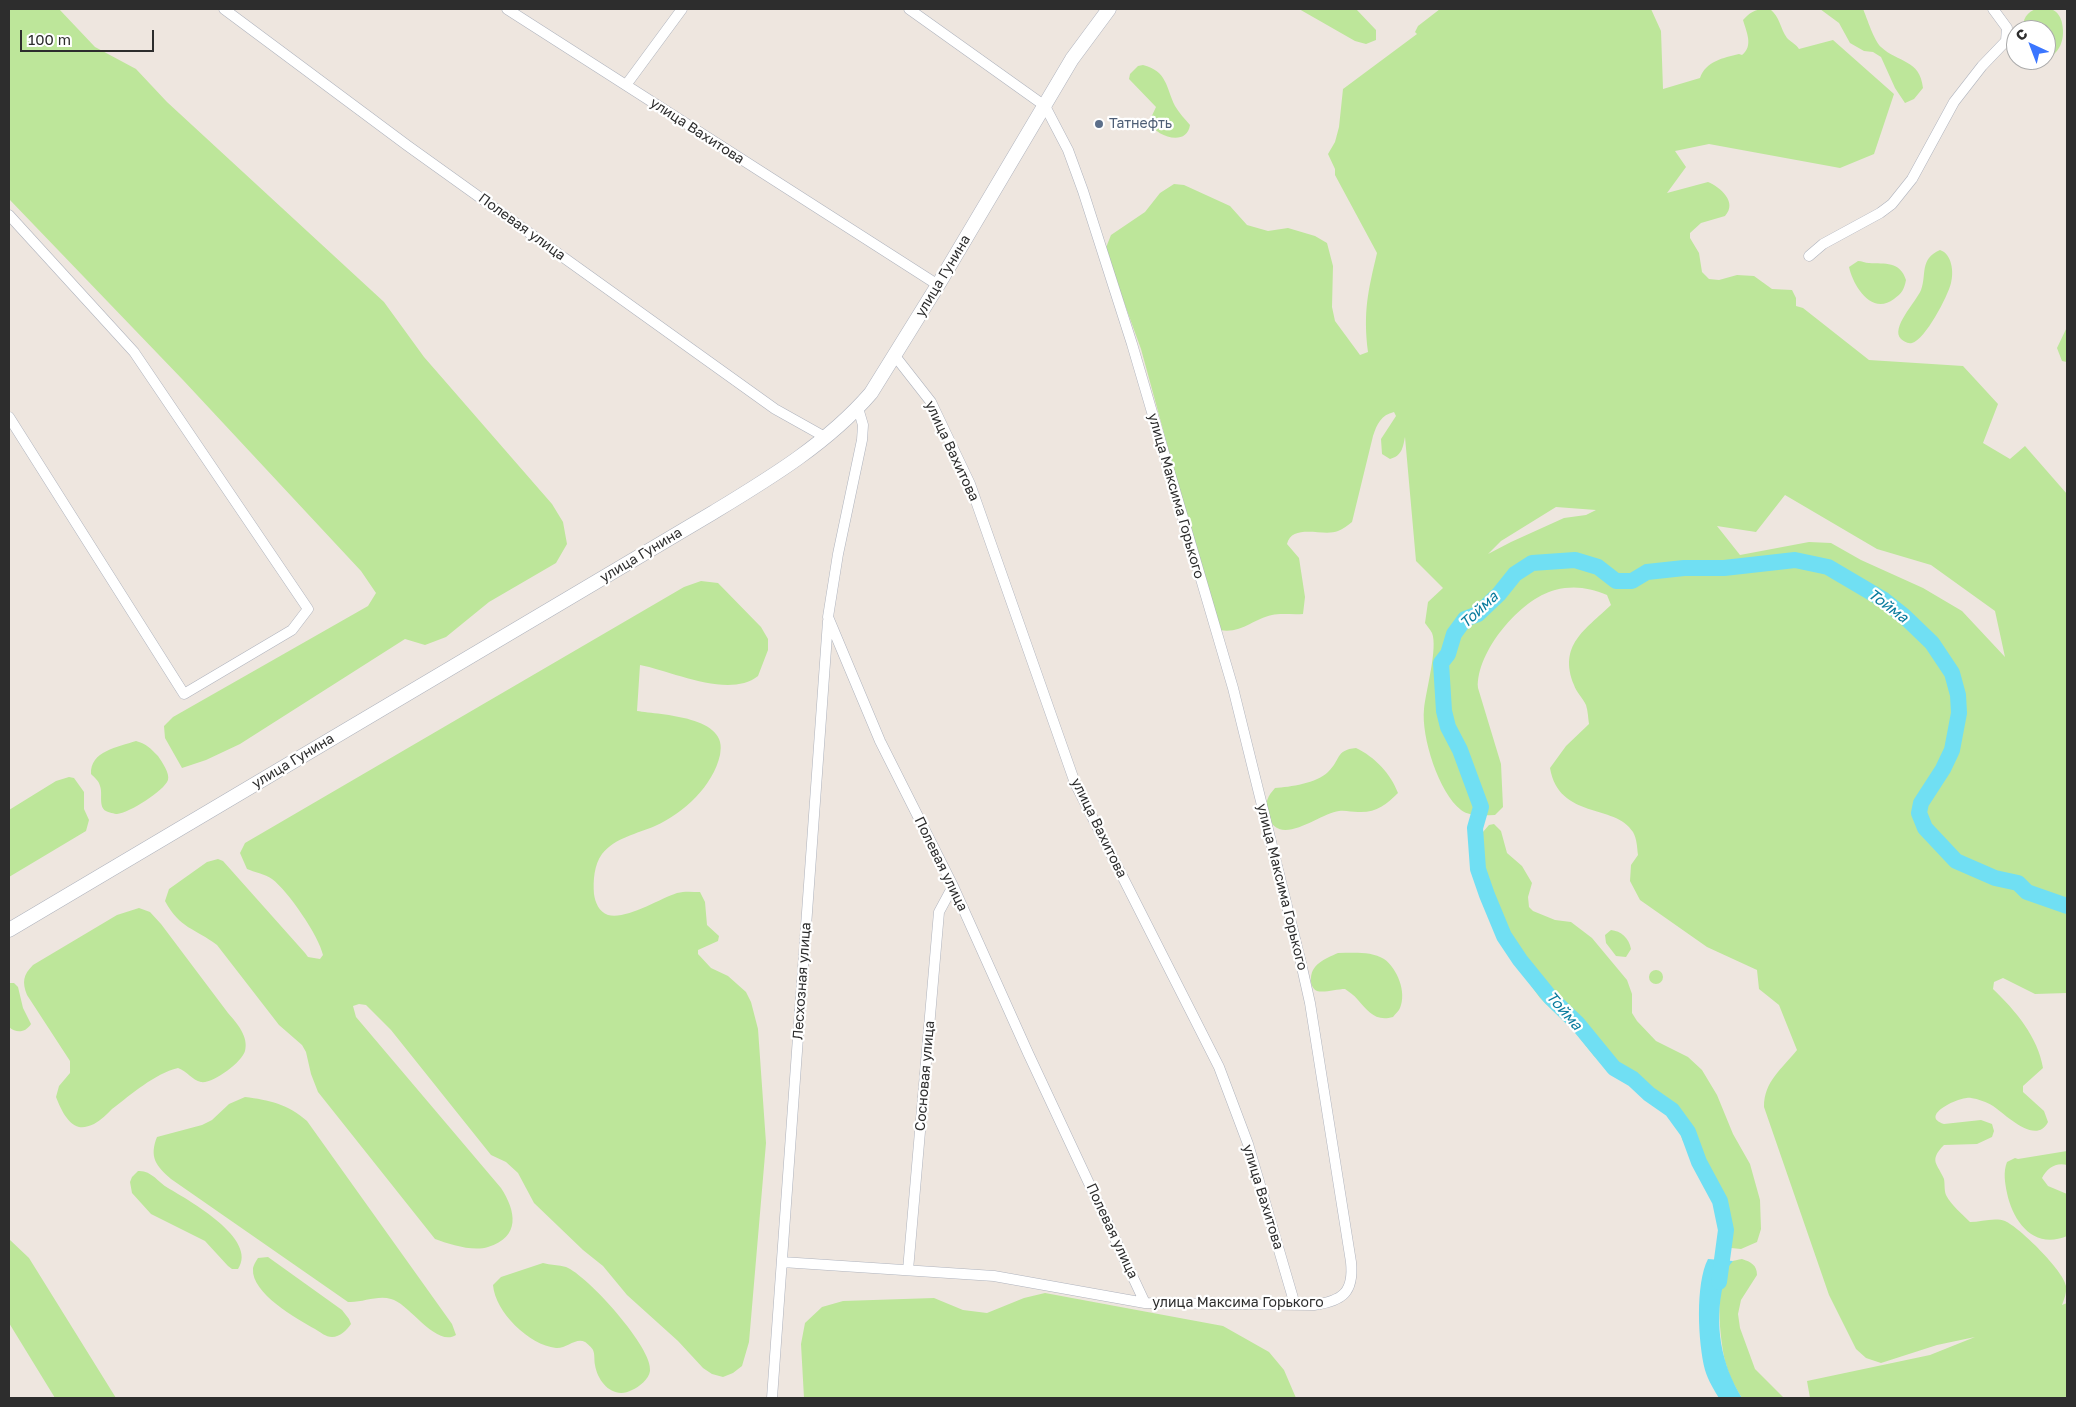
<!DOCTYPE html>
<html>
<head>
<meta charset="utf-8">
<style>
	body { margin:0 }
	#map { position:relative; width:2076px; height:1407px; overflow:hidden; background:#eee6df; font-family:"Golos Text",sans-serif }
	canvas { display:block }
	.frame { position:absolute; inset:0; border:10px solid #2d2d2d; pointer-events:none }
	.north { position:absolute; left:2006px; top:20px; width:50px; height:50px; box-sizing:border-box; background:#fff; border:1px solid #ababab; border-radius:50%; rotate:317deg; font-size:14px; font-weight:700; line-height:20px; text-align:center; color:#2d2d2d }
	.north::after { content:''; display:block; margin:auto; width:18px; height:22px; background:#3b76ff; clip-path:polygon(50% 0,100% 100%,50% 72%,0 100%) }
	.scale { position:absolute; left:20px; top:30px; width:134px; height:22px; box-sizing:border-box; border:2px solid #2d2d2d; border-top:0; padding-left:6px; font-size:15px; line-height:18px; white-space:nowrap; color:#2d2d2d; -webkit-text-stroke:4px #fff; paint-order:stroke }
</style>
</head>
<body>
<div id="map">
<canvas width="2076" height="1407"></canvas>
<div class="frame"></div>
<div class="north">С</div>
<div class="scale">100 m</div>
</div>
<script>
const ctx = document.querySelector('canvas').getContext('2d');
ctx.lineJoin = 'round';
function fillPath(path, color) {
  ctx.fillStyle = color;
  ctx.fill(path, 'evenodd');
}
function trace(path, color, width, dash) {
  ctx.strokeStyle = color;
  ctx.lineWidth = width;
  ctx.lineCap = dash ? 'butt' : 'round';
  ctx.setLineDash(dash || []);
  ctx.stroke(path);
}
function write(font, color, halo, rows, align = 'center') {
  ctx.font = font + ' "Golos Text",sans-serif';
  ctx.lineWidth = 4.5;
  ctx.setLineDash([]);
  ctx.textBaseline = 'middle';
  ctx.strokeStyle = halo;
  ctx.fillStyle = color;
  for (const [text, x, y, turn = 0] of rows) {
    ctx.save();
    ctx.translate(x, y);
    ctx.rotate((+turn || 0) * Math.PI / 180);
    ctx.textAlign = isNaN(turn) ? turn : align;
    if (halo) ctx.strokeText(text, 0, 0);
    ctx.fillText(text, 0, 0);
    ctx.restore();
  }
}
const green = new Path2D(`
	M 9,9 L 59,9 L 95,47 L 136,69 L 167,102 L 384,302 L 424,357 L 552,504 L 563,522 L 567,544 L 556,563 L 489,602 L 446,637 L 425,645 L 405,639 L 240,744 L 206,760 L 182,768 L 165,738 L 164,726 L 173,717 L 368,606 L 376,593 L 361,571 L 183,380 L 9,199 Z
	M 1299,9 L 1356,9 L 1376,30 L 1376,40 L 1366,44 L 1355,41 Z
	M 1440,9 L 1651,9 L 1661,31 L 1663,89 L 1700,78 C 1706,61 1723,58 1739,54 L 1742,55 C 1754,46 1746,31 1743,20 C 1752,10 1757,9 1770,9 C 1780,17 1780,28 1787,38 C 1791,42 1796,44 1799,49 L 1833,40 L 1894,94 L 1874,154 L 1840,168 L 1709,144 L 1675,151 L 1686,167 L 1667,193 L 1708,182 C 1720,187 1738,202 1725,216 L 1701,223 L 1690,233 L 1690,238 L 1699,253 L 1702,272 L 1709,279 L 1719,280 L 1737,275 L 1754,276 L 1772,289 L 1792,290 L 1796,298 L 1796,306 L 1803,308 L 1869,360 L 1963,366 L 1998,404 L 1983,443 L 2010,459 L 2025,446 L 2067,494 L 2067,993 L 2035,994 L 2003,978 L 1994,982 L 1993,989 C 2015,1010 2038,1037 2043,1068 L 2023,1086 L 2023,1092 L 2044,1111 L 2048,1122 C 2036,1146 2005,1114 1993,1106 C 1987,1102 1978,1099 1971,1098 C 1960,1096 1918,1116 1944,1124 L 1981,1120 L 1992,1124 L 1994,1131 L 1992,1137 L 1977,1144 L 1944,1145 C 1928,1161 1938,1164 1944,1179 C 1945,1184 1944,1190 1946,1195 C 1951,1205 1962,1214 1970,1222 C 1981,1222 1994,1217 2005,1221 C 2019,1227 2064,1271 2066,1286 C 2067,1292 2064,1300 2062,1305 L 2067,1303 L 2067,1398 L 1810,1398 L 1807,1381 L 1930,1355 L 1975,1337 L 1937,1345 L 1881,1363 L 1866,1358 L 1856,1349 L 1829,1295 L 1764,1107 C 1764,1081 1782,1069 1797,1050 L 1779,1005 L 1759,989 L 1757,970 L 1707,947 L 1640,900 L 1630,881 L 1631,865 L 1638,855 C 1637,847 1637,839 1633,832 C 1615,803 1559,820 1550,768 L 1566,746 L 1589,724 C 1588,718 1588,711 1586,705 C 1583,698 1576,692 1574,685 C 1558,645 1585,630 1611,605 L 1607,595 C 1589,588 1575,585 1555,590 C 1520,599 1476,652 1478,688 L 1501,764 L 1503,807 L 1495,815 C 1484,815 1470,817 1461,810 C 1439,793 1421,737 1424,709 C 1426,690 1438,648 1432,633 C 1430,629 1427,626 1425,623 L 1428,602 L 1443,588 L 1416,561 L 1405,437 C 1403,447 1402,456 1390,459 L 1382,454 L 1381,439 L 1396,416 L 1394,412 C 1381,415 1377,424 1373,436 L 1352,522 C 1348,525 1343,529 1338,531 C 1324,537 1292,523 1287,544 L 1299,558 L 1305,597 L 1303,614 C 1293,615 1281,613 1272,615 C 1253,619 1241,634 1220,630 L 1215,620 L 1141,349 L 1105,250 L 1111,235 L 1145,212 L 1160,193 L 1174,184 L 1184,185 L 1230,206 L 1247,225 L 1268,231 L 1288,228 L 1315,236 L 1327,243 L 1333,266 L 1332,307 L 1335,321 L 1360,355 L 1368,352 C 1363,312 1368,291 1377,253 L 1335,175 L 1335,169 L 1328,154 L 1335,142 L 1339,127 L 1343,89 L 1417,34 L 1415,32 L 1418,26 ZM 1785,495 L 1877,549 L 1931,565 L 1995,611 L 2005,657 L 1962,611 L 1923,588 L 1861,560 L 1831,543 L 1809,542 L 1740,555 L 1717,526 L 1756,532 ZM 1556,507 L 1596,510 L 1586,515 L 1564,518 L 1511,542 L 1488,554 L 1501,541 Z
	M 1820,9 L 1863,9 C 1867,18 1874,41 1881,47 C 1898,63 1920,59 1923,88 L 1914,99 L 1905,103 L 1895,88 L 1881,57 L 1873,52 L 1864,51 L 1850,43 L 1839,23 Z
	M 2037,9 C 2042,9 2049,8 2053,10 C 2058,12 2061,18 2062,23 C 2066,42 2058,57 2039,62 L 2037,60 L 2046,60 L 2046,30 L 2023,30 C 2022,20 2027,11 2037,9 Z
	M 1143,65 C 1167,71 1166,87 1175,106 C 1179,113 1185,119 1190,125 C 1187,147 1156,137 1149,122 L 1156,107 L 1129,79 L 1130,74 L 1138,66 Z
	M 1940,250 C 1952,254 1954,272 1951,283 C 1948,296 1925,340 1912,343 C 1907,344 1904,341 1901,339 C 1890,328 1916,302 1921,290 C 1927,275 1919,259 1940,250 Z
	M 1858,261 C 1862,261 1865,263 1869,263 C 1885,264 1900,261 1906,280 C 1904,290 1902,293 1894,299 C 1871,316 1853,285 1849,267 Z
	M 2067,327 L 2067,362 L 2062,361 L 2057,348 Z
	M 701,581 L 718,583 L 761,627 L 768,639 L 768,650 L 758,676 C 729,699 672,671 640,665 L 637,711 C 661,715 730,716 720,755 C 713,786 684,813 655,826 C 637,834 616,837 602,854 C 594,865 593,881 594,894 C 595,902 599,912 608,915 C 626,920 659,899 677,893 C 685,891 692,892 700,892 L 705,902 L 707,925 L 719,936 L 718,941 L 698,950 L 698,954 L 711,968 L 728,976 L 746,992 L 751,1002 L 758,1029 L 766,1143 L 749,1342 L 742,1366 L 733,1373 L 723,1377 L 712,1374 L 703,1368 L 678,1341 L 627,1295 L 603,1266 L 583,1250 L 534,1203 L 518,1173 L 506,1162 L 491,1155 L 391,1030 L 366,1005 L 359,1004 L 353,1006 L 356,1017 L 501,1188 C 516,1211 521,1237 488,1247 C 473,1252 449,1244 435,1239 L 318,1092 L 311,1074 L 306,1052 L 302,1045 L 279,1025 L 217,945 C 195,928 180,929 165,901 L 169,889 L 207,862 L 218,859 L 223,861 L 305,953 L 308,957 L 320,959 L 323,955 C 319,936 288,891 272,879 C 265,874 254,872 247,869 L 240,853 L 245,843 L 684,587 Z
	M 136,741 C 147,744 150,748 158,756 C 162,762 170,773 168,780 C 164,791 129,813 117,814 C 115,814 108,812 106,811 C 98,807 103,793 100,786 C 99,781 95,778 91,774 C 90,751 118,747 136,741 Z
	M 1356,748 C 1375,757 1391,774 1398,793 C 1386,805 1376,813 1358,812 C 1352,812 1345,810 1339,811 C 1319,813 1276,852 1267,812 C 1265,801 1268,796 1275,788 C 1290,787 1317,783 1328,772 C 1341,760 1335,750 1356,748 Z
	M 69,777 L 74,778 L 84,792 L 84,809 L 89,820 L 86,831 L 9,877 L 9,810 L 56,781 Z
	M 1494,824 L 1501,831 L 1507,853 L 1522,866 L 1532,883 L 1528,897 L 1529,907 L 1533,911 L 1555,920 L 1571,922 L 1592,938 L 1627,980 L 1632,994 L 1632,1013 L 1637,1021 L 1656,1041 L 1688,1057 L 1702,1070 L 1717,1095 L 1733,1134 L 1750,1164 L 1760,1200 L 1761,1229 L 1757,1242 L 1741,1249 L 1731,1248 L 1728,1244 L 1722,1199 L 1683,1141 L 1676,1123 L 1643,1089 L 1594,1056 L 1574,1031 L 1540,998 L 1512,959 L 1499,937 L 1484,899 L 1482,833 L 1489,825 Z
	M 139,908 L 150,912 L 161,924 L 228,1013 C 237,1023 249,1037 245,1051 C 242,1062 213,1084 201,1082 C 192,1080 187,1071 178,1068 C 154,1074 132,1094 112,1109 C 107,1114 101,1120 94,1124 C 89,1126 84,1128 79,1127 C 67,1124 60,1107 56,1097 L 59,1086 L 70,1073 L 70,1061 L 27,995 C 22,982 23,975 33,965 L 117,915 Z
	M 1611,930 C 1621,931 1629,938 1631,949 L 1626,957 L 1616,956 L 1606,943 L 1605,935 Z
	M 1338,953 C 1353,953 1371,951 1384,959 C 1397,968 1407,992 1400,1008 C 1399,1011 1395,1014 1393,1017 C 1375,1022 1368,1011 1358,1000 C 1354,995 1349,992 1345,989 C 1337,989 1324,993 1317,991 C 1313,989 1311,985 1311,981 C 1310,964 1325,959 1338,953 Z
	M1649 977a7 7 0 1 1 14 0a7 7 0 1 1-14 0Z
	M 9,983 L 14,983 L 18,987 L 23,1008 L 31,1024 C 26,1032 17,1034 9,1027 Z
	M 245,1097 C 269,1100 288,1104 307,1121 L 452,1324 L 456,1335 C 436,1348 409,1303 391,1299 C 377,1295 362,1303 348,1302 L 171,1179 C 156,1166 149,1157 157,1137 L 202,1125 L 212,1120 L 229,1104 Z
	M 2067,1151 L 2067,1165 C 2056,1162 2047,1168 2042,1178 L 2048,1186 L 2067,1194 L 2067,1236 C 2034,1250 2013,1222 2007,1193 C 2005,1183 2003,1172 2007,1162 L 2015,1158 L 2018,1159 Z
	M 138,1171 C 151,1170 158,1182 168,1188 C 188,1200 259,1239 238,1269 L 232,1269 L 228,1266 L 205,1241 L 151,1214 L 132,1193 L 130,1182 L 132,1177 Z
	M 9,1239 L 29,1258 L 116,1398 L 55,1398 L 9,1323 Z
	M 268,1257 L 342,1310 L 349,1319 L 351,1324 C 347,1330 340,1337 332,1337 C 326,1337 320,1332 315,1329 C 297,1319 251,1293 253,1269 C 253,1266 256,1261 258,1258 Z
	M 1742,1259 C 1751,1262 1757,1265 1757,1275 L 1741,1300 L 1738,1314 L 1740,1328 L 1755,1369 L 1784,1398 L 1742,1398 C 1735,1387 1729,1376 1726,1364 C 1720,1342 1713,1278 1731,1262 C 1734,1260 1738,1260 1742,1259 Z
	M 543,1263 C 550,1265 559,1265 566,1267 C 587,1275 654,1349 650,1371 C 649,1379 639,1387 632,1390 C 614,1400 598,1383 595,1365 C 594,1361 595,1354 593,1350 C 592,1348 587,1343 585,1342 C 576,1337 566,1349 556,1348 C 529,1345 495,1312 493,1285 L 501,1277 Z
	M 1045,1293 L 1223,1326 L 1269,1352 L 1284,1370 L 1296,1398 L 804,1398 L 801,1344 L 805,1323 L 822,1307 L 843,1301 L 934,1298 L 963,1310 L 987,1313 L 1024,1298 Z`);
const water = new Path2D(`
	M 1708,1259 L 1733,1261 C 1726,1268 1725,1275 1723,1285 C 1714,1325 1721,1364 1742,1398 L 1719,1398 C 1714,1390 1708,1380 1705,1370 C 1698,1343 1695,1284 1708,1259 Z`);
const river = new Path2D(`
	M 1719,1282 L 1726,1230 L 1720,1201 L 1699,1162 L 1688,1132 L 1672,1110 L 1649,1094 L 1633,1079 L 1614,1068 L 1578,1024 L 1550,997 L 1520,960 L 1504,936 L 1487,895 L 1478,869 L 1475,828 L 1481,807 L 1460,750 L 1448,727 L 1444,711 L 1441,663 L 1448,654 L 1454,634 L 1465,619 L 1478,614 L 1499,594 L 1515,574 L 1532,563 L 1575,560 L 1598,567 L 1616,581 L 1632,581 L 1647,572 L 1684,568 L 1724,568 L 1795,560 L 1828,567 L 1884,600 L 1904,616 L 1932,643 L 1952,673 L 1958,695 L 1959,713 L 1952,750 L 1943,769 L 1921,803 L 1919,813 L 1925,828 L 1956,861 L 1995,878 L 2018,883 L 2027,892 L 2067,906`);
const street = new Path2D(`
	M 224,9 L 408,146 L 775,409 L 825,437
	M 507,9 L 938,285
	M 626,85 L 682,9
	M 9,215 L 134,352 L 308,609 L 292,630 L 184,694 L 9,417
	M 1809,256 L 1823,244 L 1880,213 L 1892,204 L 1912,179 L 1954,102 L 1982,66 L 2006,41 L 2007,28 L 1993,9
	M 895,356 L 931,402 L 970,484 L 1075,783 L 1219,1067 L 1248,1144 L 1295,1305
	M 858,408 L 863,425 L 862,440 L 838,554 L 828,617 L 880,741 L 953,886 L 1028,1053 L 1145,1303
	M 782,1262 L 994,1276 L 1145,1303 L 1314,1305 C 1343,1301 1354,1292 1351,1262 L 1310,1003 L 1301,963 L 1233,688 L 1132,344 L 1083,191 L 1068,150 L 1045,106 L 909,9
	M 908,1270 L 939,912 L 953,886
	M 772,1398 L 828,621`);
const secondary = new Path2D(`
	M 9,930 L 714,512 C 770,478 828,443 871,393 L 938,285 L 1072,59 L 1109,9`);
const markers = [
	[1099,124,5,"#5c6f8a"]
];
const serviceNames = [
	["Татнефть",1109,124]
];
const streetNames = [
	["улица Вахитова",697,131,33],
	["Полевая улица",522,227,36],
	["улица Гунина",943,276,-59],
	["улица Вахитова",952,451,65],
	["улица Максима Горького",1176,496,74],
	["улица Гунина",641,555,-31],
	["улица Гунина",293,761,-31],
	["улица Вахитова",1099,828,64],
	["Полевая улица",941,864,64],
	["улица Максима Горького",1282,887,76],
	["Лесхозная улица",802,981,-86],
	["Сосновая улица",925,1076,-85],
	["улица Вахитова",1263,1197,73],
	["Полевая улица",1112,1231,65],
	["улица Максима Горького",1238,1303]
];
const waterNames = [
	["Тойма",1888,606,37],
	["Тойма",1479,610,-43],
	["Тойма",1564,1011,49]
];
fillPath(green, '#bde69a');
fillPath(water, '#70dff3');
trace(river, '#70dff3', 16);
trace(street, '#afb3bd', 11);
trace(secondary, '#afb3bd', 15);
trace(street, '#fff', 10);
trace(secondary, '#fff', 14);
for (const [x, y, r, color] of markers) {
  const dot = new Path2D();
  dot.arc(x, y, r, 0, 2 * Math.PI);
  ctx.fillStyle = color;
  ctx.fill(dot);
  trace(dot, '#fff', 2);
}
write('14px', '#4e5e75', '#fff', serviceNames, 'left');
write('14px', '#2d2d2d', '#fff', streetNames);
write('italic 15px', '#097b9d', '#fff', waterNames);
</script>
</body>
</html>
